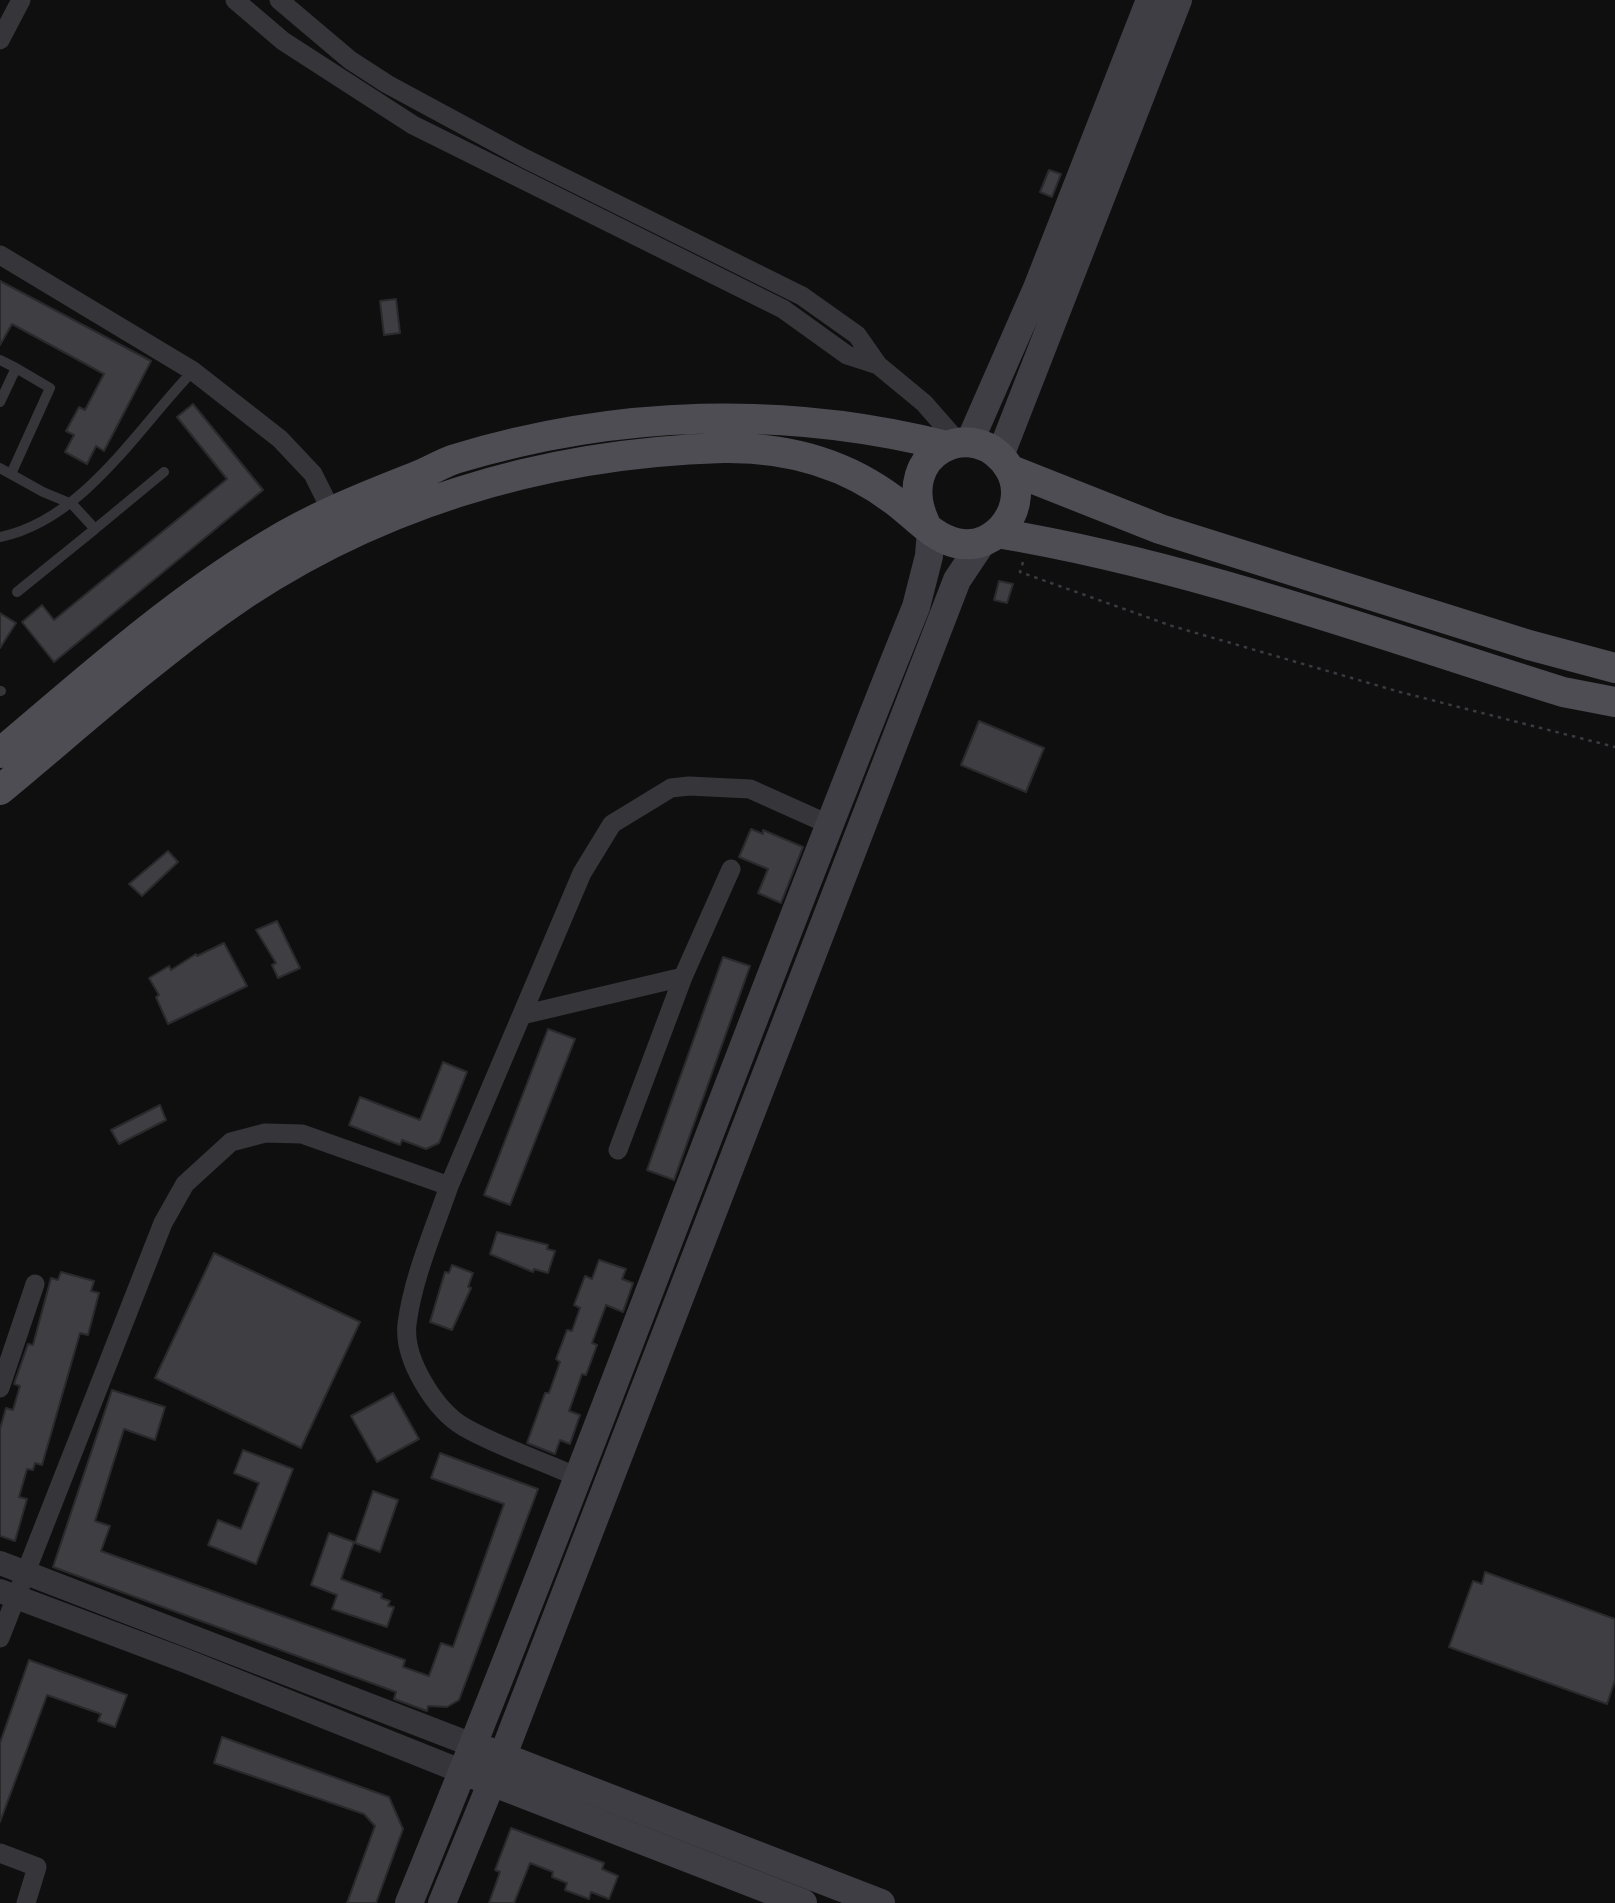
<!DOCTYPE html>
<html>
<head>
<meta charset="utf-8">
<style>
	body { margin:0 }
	canvas { display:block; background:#0f0f10 }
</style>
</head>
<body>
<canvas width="1615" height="1903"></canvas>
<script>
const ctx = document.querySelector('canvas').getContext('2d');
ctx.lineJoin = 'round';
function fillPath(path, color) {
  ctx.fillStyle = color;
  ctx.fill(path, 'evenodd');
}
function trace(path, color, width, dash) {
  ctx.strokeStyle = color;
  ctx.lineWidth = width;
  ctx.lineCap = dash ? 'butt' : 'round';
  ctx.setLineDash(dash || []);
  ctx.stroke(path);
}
const building = new Path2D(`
	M 1049,170 L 1061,174 L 1052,197 L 1040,192 Z
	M 0,281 L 151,361 L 104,451 L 96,446 L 87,464 L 65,452 L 74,435 L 66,431 L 79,407 L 85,410 L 104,374 L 12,324 L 0,345 Z
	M 396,299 L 400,333 L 384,335 L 380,301 Z
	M 193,404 L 263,490 L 54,662 L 22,622 L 42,605 L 54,620 L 227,479 L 177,417 Z
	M 999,581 L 1013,584 L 1007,603 L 994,600 Z
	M 0,613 L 16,623 L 0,648 Z
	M 979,721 L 1044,748 L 1026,792 L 961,765 Z
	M 751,829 L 763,834 L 763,830 L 803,847 L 781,903 L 758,893 L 768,869 L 739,857 Z
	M 168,851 L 178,862 L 142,896 L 129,884 Z
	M 277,921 L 300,968 L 278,978 L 272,965 L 276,963 L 256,930 Z
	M 224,943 L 247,986 L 168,1024 L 156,997 L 159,995 L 149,978 L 169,966 L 171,970 L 196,954 L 197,956 Z
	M 723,957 L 750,966 L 674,1180 L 647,1170 Z
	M 548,1029 L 575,1039 L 510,1205 L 484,1195 Z
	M 443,1062 L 467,1072 L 439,1143 L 426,1149 L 402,1140 L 400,1145 L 349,1125 L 360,1097 L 420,1120 Z
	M 160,1105 L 166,1120 L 119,1144 L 111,1130 Z
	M 497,1232 L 548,1245 L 547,1249 L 555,1251 L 548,1273 L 534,1269 L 533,1272 L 490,1254 Z
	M 214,1253 L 360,1322 L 301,1448 L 155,1378 Z
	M 599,1260 L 626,1269 L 622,1279 L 633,1283 L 623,1312 L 606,1305 L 592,1343 L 597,1345 L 586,1375 L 582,1374 L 569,1411 L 580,1415 L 570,1444 L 560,1440 L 555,1454 L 527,1443 L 545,1393 L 549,1393 L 560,1362 L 556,1359 L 567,1330 L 572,1331 L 580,1308 L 574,1305 L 585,1276 L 592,1279 Z
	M 452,1265 L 473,1273 L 468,1287 L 471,1288 L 452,1330 L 430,1322 L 445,1272 L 449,1273 Z
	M 61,1272 L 94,1281 L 91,1291 L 99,1293 L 88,1335 L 80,1333 L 42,1465 L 35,1463 L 33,1470 L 27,1469 L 19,1497 L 27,1499 L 15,1541 L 0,1536 L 0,1429 L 6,1408 L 13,1410 L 20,1386 L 14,1384 L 28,1344 L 33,1345 L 51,1278 L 58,1280 Z
	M 112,1390 L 165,1407 L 155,1440 L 124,1429 L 95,1521 L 110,1526 L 101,1551 L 405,1660 L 403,1667 L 429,1676 L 441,1643 L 453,1647 L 504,1504 L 431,1478 L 440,1453 L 538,1489 L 459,1700 L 447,1707 L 428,1706 L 427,1711 L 394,1699 L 396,1692 L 53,1567 Z
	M 393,1393 L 419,1439 L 377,1462 L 351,1416 Z
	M 243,1450 L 293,1469 L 256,1564 L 208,1545 L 218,1520 L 241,1529 L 259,1483 L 234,1473 Z
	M 373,1491 L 398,1500 L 380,1552 L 355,1543 Z
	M 329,1533 L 354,1542 L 341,1579 L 382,1594 L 381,1598 L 390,1601 L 388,1606 L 394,1607 L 387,1627 L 332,1609 L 337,1595 L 311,1585 Z
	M 1485,1572 L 1615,1619 L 1615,1680 L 1607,1704 L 1449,1647 L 1473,1581 L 1482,1584 Z
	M 29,1660 L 127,1695 L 115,1727 L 98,1721 L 101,1714 L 47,1695 L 0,1822 L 0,1743 Z
	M 222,1737 L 389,1797 L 403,1829 L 376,1903 L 347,1903 L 375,1826 L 364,1814 L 214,1763 Z
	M 511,1828 L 604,1863 L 602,1869 L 618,1876 L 609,1899 L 591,1892 L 589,1899 L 565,1890 L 567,1883 L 552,1877 L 553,1872 L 530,1863 L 514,1903 L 489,1903 L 500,1872 L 495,1870 Z`);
const path = new Path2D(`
	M 1023,562 L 1020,572 L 1172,626 L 1400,692 L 1615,747`);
const service = new Path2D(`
	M 0,360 L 16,368
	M 0,402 L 16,368 L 50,388 L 11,474
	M 0,468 L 43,492 L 72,504 L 95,529 L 164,472
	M 0,537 C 83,520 137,429 193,371
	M 17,592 L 95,529
	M 0,691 L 1,691`);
const minor = new Path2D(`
	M 235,0 L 283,41 L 413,125 L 783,309 L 847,355 L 878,365
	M 279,0 L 350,60 L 387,84 L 524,158 L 802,296 L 857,335 L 878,365 L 924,403 L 959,443
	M 0,40 L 21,0
	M 0,255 L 193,371 L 280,439 L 313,474 L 331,510
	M 522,1015 L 683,977 L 731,869
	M 618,1150 L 683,977
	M 449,1186 L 582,873 L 612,824 L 671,788 L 689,786 L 750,789 L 828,824
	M 0,1388 L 35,1284
	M 0,1638 L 163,1223 L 185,1184 L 231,1142 L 265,1133 L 302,1134 L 449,1186 C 434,1230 413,1277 407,1324 C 403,1359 435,1410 464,1427 C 499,1447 540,1460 577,1477
	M 0,1853 L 37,1867 L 26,1903`);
const tertiary = new Path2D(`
	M 0,1563 L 475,1746
	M 0,1591 L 186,1661 L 463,1772`);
const secondary = new Path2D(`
	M 969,443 L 1037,288 L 1150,0
	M 1000,456 L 1178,0
	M 486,1750 L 881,1903
	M 476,1776 L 803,1903
	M 409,1903 C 585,1474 742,1037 916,607 L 929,556 L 931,530
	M 442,1903 L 503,1755 L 957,580 L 983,541`);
const primary = new Path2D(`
	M 1011,470 L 1160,529 L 1529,645 L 1615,668
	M 997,533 C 1190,565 1377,634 1563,692 L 1615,702
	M 0,753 C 86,680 172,603 268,545 C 314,517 361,498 412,478 C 427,473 440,464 455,459 C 616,410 785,405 947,446
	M 0,790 C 70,732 144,666 217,613 C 366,506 542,453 723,448 C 787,447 844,462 895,501 C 914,515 933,538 956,543 C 998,553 1031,503 1009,468 C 976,414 892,451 925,523`);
fillPath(building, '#3f3e43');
trace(building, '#2a292c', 2);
trace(path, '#3a3a40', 2.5, [3.5, 5]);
trace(service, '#35353a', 10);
trace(minor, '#35353a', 19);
trace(tertiary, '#35353a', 24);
trace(secondary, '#3f3e44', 28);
trace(primary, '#4d4d53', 30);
</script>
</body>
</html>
